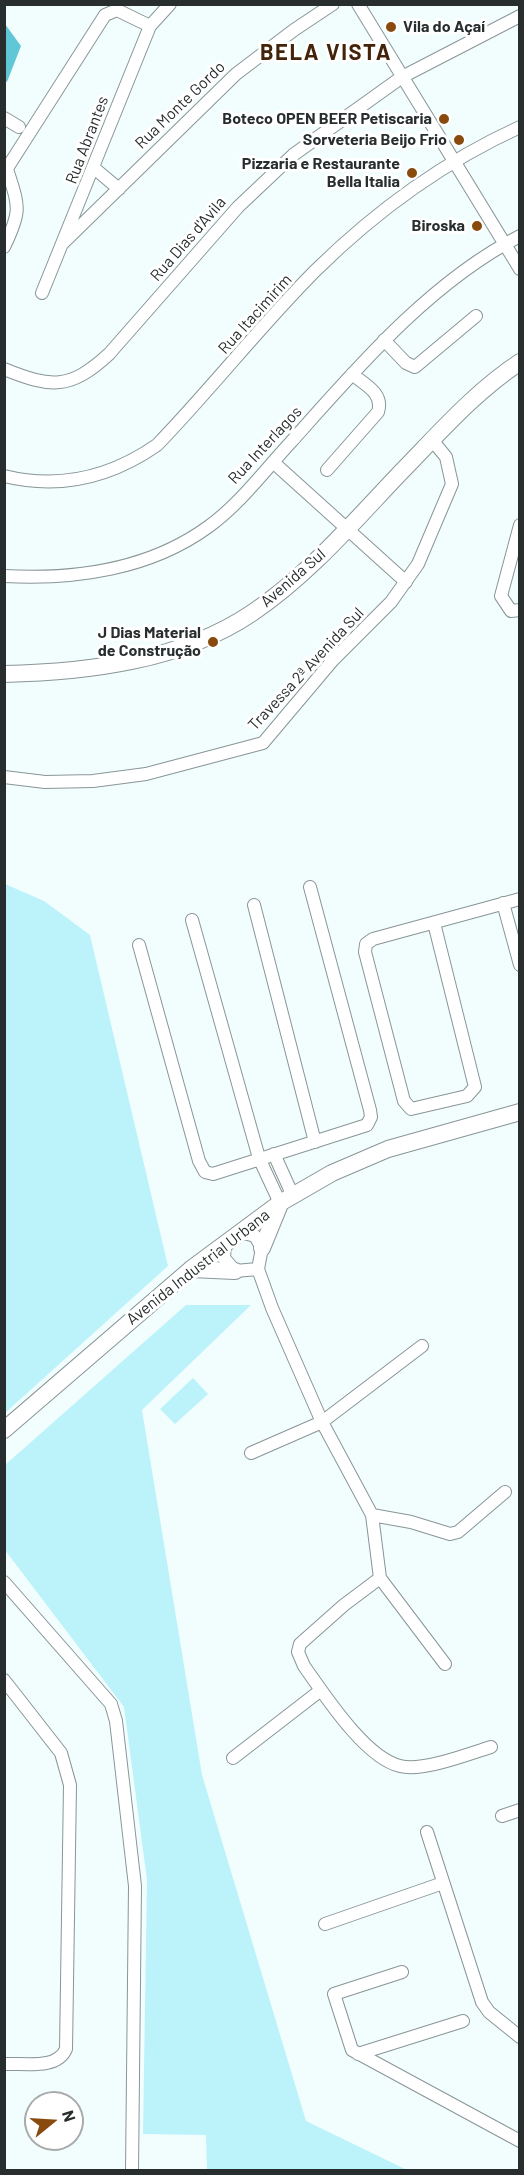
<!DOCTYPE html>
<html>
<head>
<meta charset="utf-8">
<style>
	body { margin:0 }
	#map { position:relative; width:524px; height:2175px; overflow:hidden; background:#f2fdfe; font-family:Barlow,sans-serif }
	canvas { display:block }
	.frame { position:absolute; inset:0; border:6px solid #282d2e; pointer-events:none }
	.north { position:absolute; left:24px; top:2091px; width:60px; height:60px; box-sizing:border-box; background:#fff; border:2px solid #a9abab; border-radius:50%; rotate:72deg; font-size:16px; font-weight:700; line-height:24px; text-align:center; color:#282d2e }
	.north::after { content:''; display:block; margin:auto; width:21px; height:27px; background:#884a0d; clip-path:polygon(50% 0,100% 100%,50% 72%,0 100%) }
</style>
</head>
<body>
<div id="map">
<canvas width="524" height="2175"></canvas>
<div class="frame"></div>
<div class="north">N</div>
</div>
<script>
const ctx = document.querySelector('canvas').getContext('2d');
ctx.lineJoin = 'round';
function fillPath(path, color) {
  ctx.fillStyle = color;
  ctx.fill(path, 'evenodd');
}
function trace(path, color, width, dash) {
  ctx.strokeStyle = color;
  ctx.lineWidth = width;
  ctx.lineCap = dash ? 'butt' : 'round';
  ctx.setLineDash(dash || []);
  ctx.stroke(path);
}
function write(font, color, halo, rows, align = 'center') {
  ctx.font = font + ' Barlow,sans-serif';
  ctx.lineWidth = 6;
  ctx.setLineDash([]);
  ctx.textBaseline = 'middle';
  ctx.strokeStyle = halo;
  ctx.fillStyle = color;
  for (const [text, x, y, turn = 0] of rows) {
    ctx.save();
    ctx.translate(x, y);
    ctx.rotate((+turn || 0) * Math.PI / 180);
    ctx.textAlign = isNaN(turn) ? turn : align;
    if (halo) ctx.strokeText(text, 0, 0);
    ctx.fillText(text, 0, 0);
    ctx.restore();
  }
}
const green = new Path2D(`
	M 5,884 L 44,901 L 90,935 L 168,1266 L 5,1413 Z
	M 186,1305 L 251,1305 L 142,1410 L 202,1775 L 306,2121 L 407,2170 L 207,2170 L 206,2135 L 143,2134 L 147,1880 L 124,1707 L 5,1550 L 5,1465 Z
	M 193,1378 L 208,1394 L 175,1424 L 160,1409 Z`);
const forest = new Path2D(`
	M 5,24 L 21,46 L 7,82 L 4,80 Z`);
const street = new Path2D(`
	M 358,4 L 520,269
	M 4,118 L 19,127
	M 94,168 L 119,189
	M 4,173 L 105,15 L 117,10 L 150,26
	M 62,244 L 236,74 L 294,30 L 333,4
	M 4,247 C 22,210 19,207 7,169
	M 42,293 L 150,26 L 170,4
	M 384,340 L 406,363 L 415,367 L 476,316
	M 4,369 C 51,388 70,390 109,354 L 238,207 L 293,155 L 402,77 L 520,16
	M 273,462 L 406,582
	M 327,470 L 378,412 C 384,393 365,385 352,374
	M 4,476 C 61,490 111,477 157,445 C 212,388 261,325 316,270 C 376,211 443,162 520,127
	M 520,525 L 501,596 L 511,611 L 520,610
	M 4,576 C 75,580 150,569 208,527 C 240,504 265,470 291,442 C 357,368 430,282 520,236
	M 4,777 L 45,782 L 93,781 L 146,774 L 263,743 L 333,660 L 391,602 L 418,564 L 452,484 L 446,457 L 432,440
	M 503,903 L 520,965
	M 254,905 L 315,1142
	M 192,920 L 259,1158 L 280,1203
	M 434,923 L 475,1087 L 467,1096 L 411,1109 L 404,1101 L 365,952 L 366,944 L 373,939 L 520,899
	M 139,945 L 199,1161 L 205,1172 L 213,1174 L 367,1125 L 371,1117 L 370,1110 L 310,887
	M 274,1154 L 293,1196
	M 241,1232 L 255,1236 L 262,1248 L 258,1269 L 272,1308 L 322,1422 L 372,1515 L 411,1522 L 450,1534 L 458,1532 L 505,1492
	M 225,1242 L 224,1258 L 235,1271 L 258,1269
	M 251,1453 L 322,1422 L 422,1346
	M 372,1515 L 380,1578 L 445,1664
	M 380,1578 L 344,1605 L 300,1644 L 298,1652 L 304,1666 C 324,1694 365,1758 400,1766 C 423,1772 468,1754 491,1747
	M 4,1582 L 111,1704 L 116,1721 L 135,1886 L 132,2170
	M 4,1680 L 61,1753 L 70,1785 L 66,2049 C 57,2070 25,2063 4,2064
	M 233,1758 L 321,1690
	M 502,1816 L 520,1810
	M 427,1832 L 482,2002 L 489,2012 L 520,2037
	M 325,1924 L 443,1883
	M 402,1972 L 334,1994 L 352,2050 L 520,2141
	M 358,2054 L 463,2021`);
const secondary = new Path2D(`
	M 4,674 C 88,672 181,661 252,613 C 309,575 356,519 403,470 C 440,432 476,391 520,362
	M 262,1248 L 280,1204
	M 191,1269 L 235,1271
	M 4,1430 L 191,1269 L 280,1203 L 332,1173 L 388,1149 L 520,1112`);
const markers = [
	[391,27,6,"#884a0d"],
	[444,119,6,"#884a0d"],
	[459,140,6,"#884a0d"],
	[412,173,6,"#884a0d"],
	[477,226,6,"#884a0d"],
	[213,642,6,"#884a0d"]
];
const poiNames = [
	["Vila do Açaí",403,27,"left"],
	["Boteco OPEN BEER Petiscaria",432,119],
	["Sorveteria Beijo Frio",447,140],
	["Pizzaria e Restaurante",400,164],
	["Bella Italia",400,182],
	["Biroska",465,226],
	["J Dias Material",201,633],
	["de Construção",201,651]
];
const streetNames = [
	["Rua Monte Gordo",180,105,-44],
	["Rua Abrantes",87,140,-69],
	["Rua Dias d'Avila",188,239,-49],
	["Rua Itacimirim",255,314,-48],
	["Rua Interlagos",265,445,-47],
	["Avenida Sul",293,578,-41],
	["Travessa 2ª Avenida Sul",306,669,-47],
	["Avenida Industrial Urbana",198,1267,-38]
];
const districtNames = [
	["BELA VISTA",326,53]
];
fillPath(green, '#bcf3fb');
fillPath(forest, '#60c7d6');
trace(street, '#899597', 14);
trace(secondary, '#899597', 18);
trace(street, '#fff', 12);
trace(secondary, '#fff', 16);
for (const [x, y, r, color] of markers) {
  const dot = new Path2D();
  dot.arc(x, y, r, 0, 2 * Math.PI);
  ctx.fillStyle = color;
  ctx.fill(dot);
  trace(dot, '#fff', 2);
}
write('bold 16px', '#282d2e', '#fff', poiNames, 'right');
write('16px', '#282d2e', '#fff', streetNames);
ctx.letterSpacing = '1.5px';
write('bold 22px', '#43240a', '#fff', districtNames);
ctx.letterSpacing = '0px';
</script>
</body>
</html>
